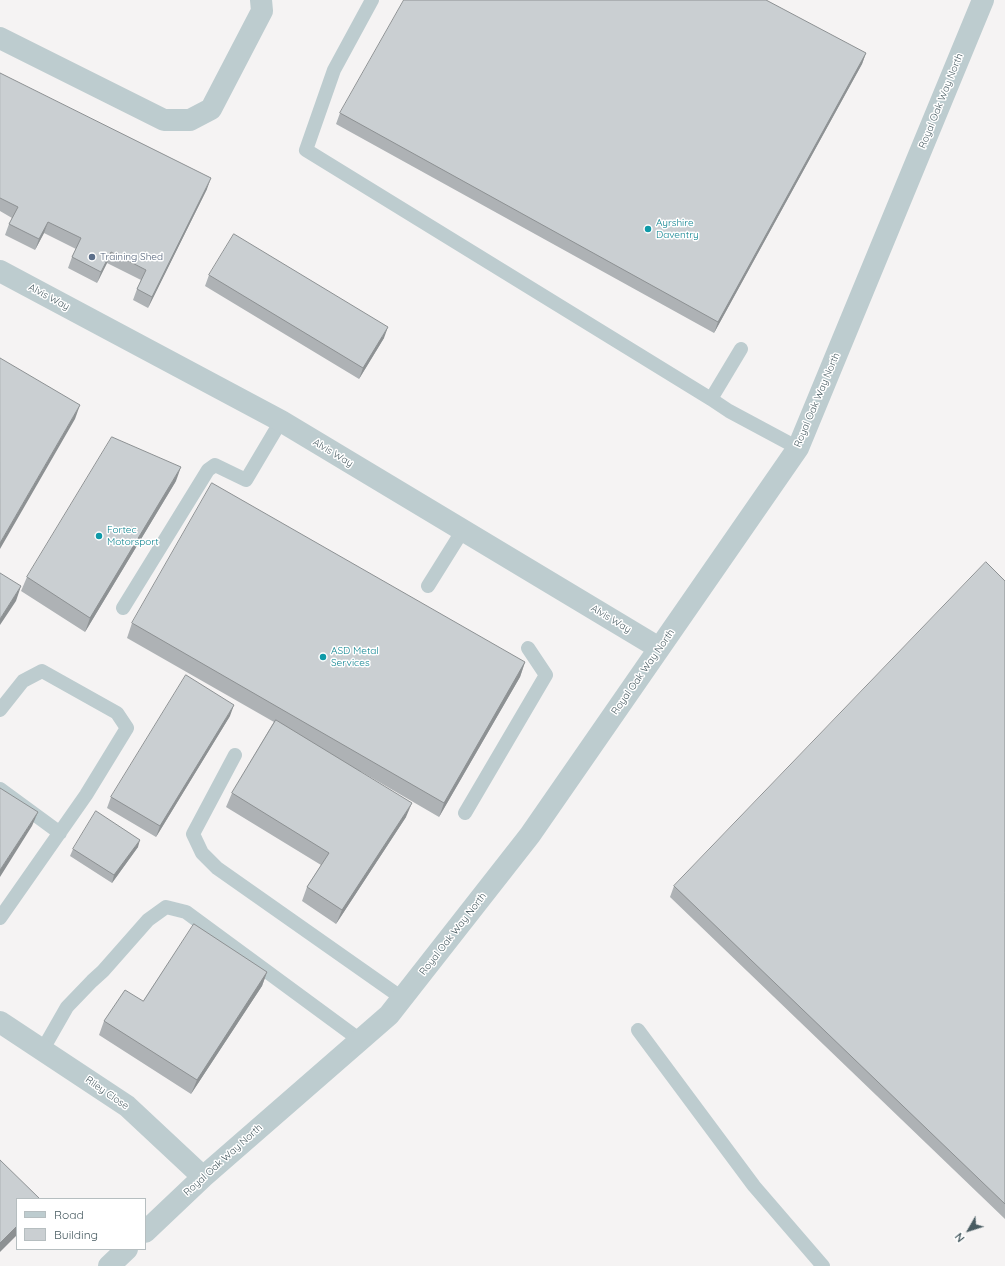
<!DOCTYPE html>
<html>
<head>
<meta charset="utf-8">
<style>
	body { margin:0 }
	#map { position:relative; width:1005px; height:1266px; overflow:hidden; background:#f5f3f3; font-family:Quicksand,sans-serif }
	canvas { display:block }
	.legend { position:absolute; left:16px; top:1198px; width:130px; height:52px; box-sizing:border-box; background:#fff; border:1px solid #b6bec0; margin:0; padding:5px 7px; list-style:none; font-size:12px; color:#495c62 }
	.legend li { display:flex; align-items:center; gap:8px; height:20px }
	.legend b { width:20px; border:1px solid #b6bec0 }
	.north { position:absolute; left:949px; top:1210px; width:40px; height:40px; -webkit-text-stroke:3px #fff; paint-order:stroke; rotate:231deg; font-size:11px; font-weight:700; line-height:16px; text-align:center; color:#495c62 }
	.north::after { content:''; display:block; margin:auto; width:14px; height:18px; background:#495c62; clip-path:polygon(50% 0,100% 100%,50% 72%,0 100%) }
</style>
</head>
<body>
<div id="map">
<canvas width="1005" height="1266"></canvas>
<ul class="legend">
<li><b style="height:5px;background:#bdcccf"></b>Road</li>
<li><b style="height:11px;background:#cacfd2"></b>Building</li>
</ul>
<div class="north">N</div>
</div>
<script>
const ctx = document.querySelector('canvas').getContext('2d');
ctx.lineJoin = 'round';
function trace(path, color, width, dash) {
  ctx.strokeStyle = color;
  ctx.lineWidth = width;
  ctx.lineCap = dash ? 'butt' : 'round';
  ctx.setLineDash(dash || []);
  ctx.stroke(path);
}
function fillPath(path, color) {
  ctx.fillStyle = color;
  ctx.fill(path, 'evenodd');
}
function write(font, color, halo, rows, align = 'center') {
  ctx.font = font + ' Quicksand,sans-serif';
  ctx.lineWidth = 3;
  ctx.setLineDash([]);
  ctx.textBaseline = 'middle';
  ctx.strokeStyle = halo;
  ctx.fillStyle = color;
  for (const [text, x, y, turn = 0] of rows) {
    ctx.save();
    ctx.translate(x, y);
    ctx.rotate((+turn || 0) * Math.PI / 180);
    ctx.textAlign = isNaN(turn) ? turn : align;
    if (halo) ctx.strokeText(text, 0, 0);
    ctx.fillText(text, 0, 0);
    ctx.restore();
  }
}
const lane = new Path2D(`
	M 372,0 L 334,70 L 306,150 L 711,399
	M 741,349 L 711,399 L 729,411 L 798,448
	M 428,586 L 463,530
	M 123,608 L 208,470 L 215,465 L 246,480 L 281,421
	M 0,710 L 23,681 L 42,671 L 117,713 L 127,728 L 86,795 L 0,918
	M 235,755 L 193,834 L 202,853 L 217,868 L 402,998
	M 0,789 L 60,833
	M 465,813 L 546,675 L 528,648
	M 638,1030 L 754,1186 L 823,1266
	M 43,1049 L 67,1007 L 92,981 L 103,971 L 148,920 L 166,907 L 186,912 L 360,1040`);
const street = new Path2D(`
	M 0,38 L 164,120 L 190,120 L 211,109 L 262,11 L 261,0
	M 0,271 L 281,421 L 659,648
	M 0,1022 L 127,1106 L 203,1177
	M 145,1232 L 203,1177 L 389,1015 L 530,835 L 798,448 L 983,0
	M 109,1266 L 127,1249`);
const wall = new Path2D(`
	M 866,53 L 862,64 L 714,333 L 336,124 L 340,113 Z
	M 0,73 L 207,189 L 148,308 L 133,300 L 137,289 L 141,280 L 107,263 L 97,283 L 68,268 L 72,257 L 76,249 L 44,233 L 35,250 L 5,235 L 9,224 L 12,218 L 0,211 Z
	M 209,275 L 384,338 L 359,379 L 205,286 Z
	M 176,481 L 85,632 L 21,591 L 27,577 Z
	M 1005,581 L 1005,1219 L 670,897 L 674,886 Z
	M 132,623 L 525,662 L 520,677 L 439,817 L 360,771 L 406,817 L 336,924 L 302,901 L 307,887 L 321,865 L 226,807 L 232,793 L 274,722 L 127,638 Z
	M 230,716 L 156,837 L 107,808 L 111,797 Z
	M 138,847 L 112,883 L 70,856 L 73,849 Z
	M 267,972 L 262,986 L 191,1094 L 99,1035 L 104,1021 L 143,1001 Z`);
const shadedWall = new Path2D(`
	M 866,53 L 862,64 L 714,333 L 718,322 Z
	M 211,178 L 207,189 L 148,308 L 152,297 Z
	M 48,222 L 44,233 L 35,250 L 39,239 Z
	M 111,252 L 107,263 L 97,283 L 101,272 Z
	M 388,327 L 384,338 L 359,379 L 363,368 Z
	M 80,405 L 75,419 L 0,549 L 0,543 Z
	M 181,467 L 176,481 L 85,632 L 90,618 Z
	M 21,586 L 16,601 L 0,625 L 0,619 Z
	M 525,662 L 520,677 L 439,817 L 444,803 Z
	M 234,705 L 230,716 L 156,837 L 160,826 Z
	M 412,803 L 406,817 L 336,924 L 342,910 Z
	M 38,812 L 32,826 L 0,877 L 0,870 Z
	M 140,840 L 138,847 L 112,883 L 114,875 Z
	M 267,972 L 262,986 L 191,1094 L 197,1080 Z
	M 17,1226 L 17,1235 L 0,1252 L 0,1243 Z`);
const building = new Path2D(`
	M 404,0 L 766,0 L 866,53 L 718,322 L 340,113 Z
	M 0,73 L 211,178 L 152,297 L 137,289 L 146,270 L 111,252 L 101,272 L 72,257 L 81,238 L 48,222 L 39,239 L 9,224 L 18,207 L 0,198 Z
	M 234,234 L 388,327 L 363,368 L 209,275 Z
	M 0,358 L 80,405 L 0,543 Z
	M 112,437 L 181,467 L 90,618 L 27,577 Z
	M 212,483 L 525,662 L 444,803 L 132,623 Z
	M 986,562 L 1005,581 L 1005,1204 L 674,886 Z
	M 0,573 L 21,586 L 0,619 Z
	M 186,675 L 234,705 L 160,826 L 111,797 Z
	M 276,720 L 412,803 L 342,910 L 307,887 L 329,853 L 232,793 Z
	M 0,788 L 38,812 L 0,870 Z
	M 96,811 L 140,840 L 114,875 L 73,849 Z
	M 194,924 L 267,972 L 197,1080 L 104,1021 L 125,990 L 143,1001 Z
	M 0,1160 L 40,1199 L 17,1199 L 17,1226 L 0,1243 Z`);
const markers = [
	[648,229,4,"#0f9aa8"],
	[92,257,4,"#5c6f8a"],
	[99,536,4,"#0f9aa8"],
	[323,657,4,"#0f9aa8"]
];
const streetNames = [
	["Royal Oak Way North",941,101,-68],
	["Alvis Way",49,297,28],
	["Royal Oak Way North",817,400,-67],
	["Alvis Way",333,453,31],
	["Alvis Way",611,619,31],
	["Royal Oak Way North",643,672,-55],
	["Royal Oak Way North",453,934,-52],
	["Riley Close",107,1093,35],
	["Royal Oak Way North",223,1160,-42]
];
const cultureNames = [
	["Ayrshire",656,223],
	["Daventry",656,235],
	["Fortec",107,530],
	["Motorsport",107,542],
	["ASD Metal",331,651],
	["Services",331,663]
];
const serviceNames = [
	["Training Shed",100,257]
];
trace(lane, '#bdcccf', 14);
trace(street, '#bdcccf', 22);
fillPath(wall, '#aeb2b5');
fillPath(shadedWall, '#8d9193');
fillPath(building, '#cacfd2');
trace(building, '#8d9193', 1);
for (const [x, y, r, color] of markers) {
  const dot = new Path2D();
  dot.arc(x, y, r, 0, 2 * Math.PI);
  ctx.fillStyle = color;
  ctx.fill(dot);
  trace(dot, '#fff', 1.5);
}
write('10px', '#495c62', '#fff', streetNames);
write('10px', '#0d838f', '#fff', cultureNames, 'left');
write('10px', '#4e5e75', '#fff', serviceNames, 'left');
</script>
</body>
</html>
